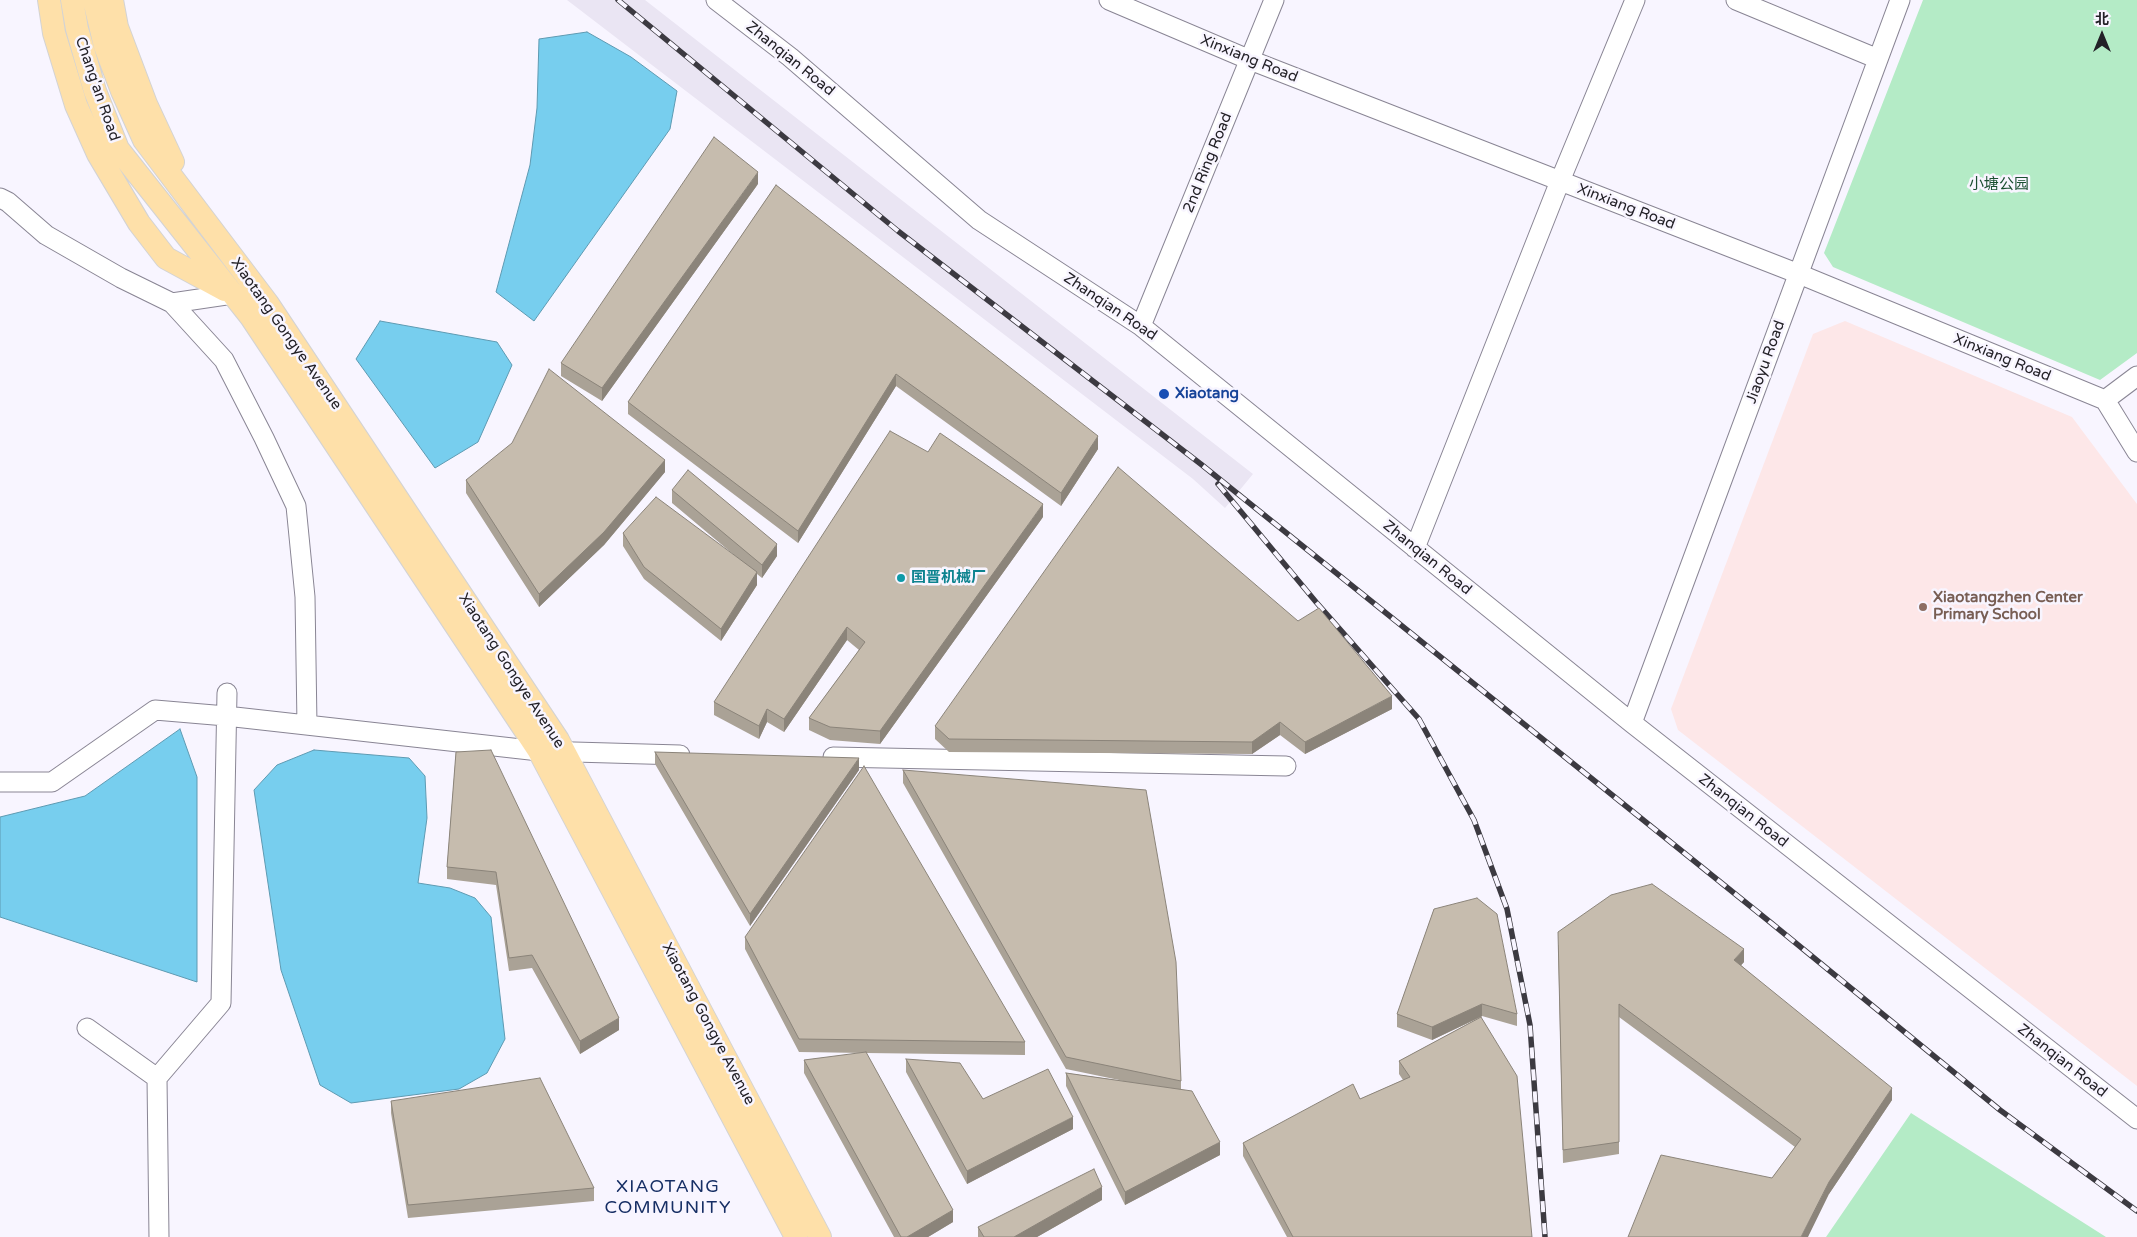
<!DOCTYPE html>
<html>
<head>
<meta charset="utf-8">
<style>
  body { margin:0 }
  #map { position:relative; width:2137px; height:1237px; overflow:hidden; background:#f8f5ff; font-family:"Varela Round","Noto Sans SC",sans-serif }
  canvas { display:block }
  .north { position:absolute; left:2077px; top:10px; width:50px; height:50px; -webkit-text-stroke:4px #f8f5ff; paint-order:stroke; rotate:0deg; font-size:14px; font-weight:700; line-height:20px; text-align:center; color:#232127 }
  .north::after { content:''; display:block; margin:auto; width:18px; height:22px; background:#232127; clip-path:polygon(50% 0,100% 100%,50% 72%,0 100%) }
</style>
</head>
<body>
<div id="map">
<canvas width="2137" height="1237"></canvas>
<div class="north">北</div>
</div>
<script>
const context = document.querySelector('canvas').getContext('2d');
context.lineJoin = 'round';
function paint(path, color) {
  context.fillStyle = color;
  context.fill(path, 'evenodd');
}
function shape(rows) {
  const path = new Path2D();
  for (const r of rows) {
    path.moveTo(r[0], r[1]);
    for (let i = 2; i < r.length; i += 2) path.lineTo(r[i], r[i + 1]);
  }
  return path;
}
function strokePath(path, color, width, dash) {
  context.strokeStyle = color;
  context.lineWidth = width;
  context.lineCap = dash ? 'butt' : 'round';
  context.setLineDash(dash || []);
  context.stroke(path);
}
function label(font, color, halo, rows, align = 'center') {
  context.font = font + ' "Varela Round","Noto Sans SC",sans-serif';
  context.lineWidth = 5;
  context.setLineDash([]);
  context.textBaseline = 'middle';
  context.strokeStyle = halo;
  context.fillStyle = color;
  for (const [text, x, y, turn = 0] of rows) {
    context.save();
    context.translate(x, y);
    context.rotate((+turn || 0) * Math.PI / 180);
    context.textAlign = isNaN(turn) ? turn : align;
    if (halo) context.strokeText(text, 0, 0);
    context.fillText(text, 0, 0);
    context.restore();
  }
}
const built = shape([
  [567,0,645,0,1253,474,1225,508,1193,479]
]);
const education = shape([
  [1845,321,2072,417,2137,504,2137,1086,1678,730,1671,709,1813,334]
]);
const green = shape([
  [1923,0,2137,0,2137,353,2100,380,1833,267,1824,253],
  [1911,1113,2106,1237,1826,1237]
]);
const water = shape([
  [587,32,631,57,677,91,670,129,534,321,496,292,530,165,537,108,539,39,587,32],
  [380,321,497,342,512,365,478,442,435,468,356,359,380,321],
  [180,729,197,777,197,982,0,917,0,817,85,796,180,729],
  [314,750,409,758,425,776,427,818,418,883,450,888,475,898,491,917,505,1039,487,1073,459,1089,351,1103,320,1085,281,970,254,790,277,765,314,750]
]);
const minor = shape([
  [716,0,790,57,979,220,1141,326,1632,723,2137,1119],
  [1109,0,1250,60,1799,274,2105,400,2137,376],
  [1736,0,1878,59],
  [0,198,8,202,46,235,121,278,172,303,233,294],
  [172,303,224,360,264,438,296,506,305,597,307,725],
  [1141,326,1274,0],
  [2105,400,2137,452],
  [1415,548,1560,181,1635,0],
  [1632,723,1900,0],
  [833,757,1286,766],
  [0,782,52,782,155,710,226,716,539,751,680,755],
  [87,1028,157,1078],
  [159,1237,157,1078,221,1003,227,693]
]);
const major = shape([
  [49,0,54,33,76,105,98,154,139,223,166,258,225,290],
  [72,0,77,29,95,91,118,149,251,317,539,751,796,1237],
  [94,0,105,46,122,91,144,140,268,304,558,740,820,1237],
  [112,0,117,27,146,104,173,162]
]);
const rail = shape([
  [618,0,898,231,1202,465,1770,922,2000,1110,2137,1211],
  [1218,484,1316,602,1419,719,1474,820,1507,909,1530,1025,1545,1237]
]);
const wall = shape([
  [758,184,602,401,561,376,561,363],
  [776,185,1098,449,1061,506,896,386,798,543,628,414,628,402],
  [665,472,604,545,539,607,466,493,466,480],
  [672,490,777,556,762,578,757,574,757,585,721,641,644,579,623,546,623,533,740,560,672,503],
  [1043,517,880,744,830,740,809,730,809,718,859,650,847,640,784,732,767,722,759,739,714,715,714,702],
  [1392,709,1305,754,1280,735,1252,754,949,752,935,739,935,726],
  [456,752,619,1030,580,1054,532,968,509,971,496,885,447,879,447,867],
  [655,752,859,770,750,926,655,764],
  [903,770,1181,1081,1181,1089,1220,1155,1125,1205,1066,1086,1066,1073,1124,1081,1066,1069,903,783],
  [1434,909,1517,1014,1517,1026,1482,1016,1481,1017,1532,1237,1287,1237,1243,1156,1243,1143,1360,1099,1403,1080,1399,1074,1399,1061,1481,1017,1432,1040,1397,1027,1397,1014],
  [745,937,1025,1042,1025,1055,866,1053,953,1222,928,1237,894,1237,804,1073,804,1060,865,1053,799,1052,745,949],
  [1558,945,1744,962,1741,965,1892,1100,1829,1194,1772,1178,1795,1147,1619,1017,1619,1154,1563,1163],
  [906,1059,983,1099,1073,1129,967,1184,906,1072],
  [391,1101,594,1188,594,1201,408,1218,391,1113],
  [1102,1200,1037,1237,978,1237,978,1227]
]);
const shadedWall = shape([
  [758,172,758,184,602,401,602,388],
  [896,374,896,386,798,543,798,531],
  [1098,436,1098,449,1061,506,1061,493],
  [665,460,665,472,604,545,539,607,539,594],
  [1043,504,1043,517,880,744,880,731],
  [777,544,777,556,762,578,762,565],
  [757,572,757,585,721,641,721,629],
  [847,627,847,640,784,732,784,719],
  [1392,696,1392,709,1305,754,1305,742],
  [767,709,767,722,759,739,759,726],
  [1280,722,1280,735,1252,754,1252,742],
  [859,758,859,770,750,926,750,914],
  [1744,949,1744,962,1734,973,1734,960],
  [1482,1004,1482,1016,1432,1040,1432,1027],
  [619,1018,619,1030,580,1054,580,1041],
  [1892,1088,1892,1100,1829,1194,1808,1237,1801,1237,1829,1182],
  [1073,1117,1073,1129,967,1184,967,1171],
  [1220,1142,1220,1155,1125,1205,1125,1192],
  [1102,1187,1102,1200,1037,1237,1014,1237],
  [953,1210,953,1222,928,1237,907,1237]
]);
const building = shape([
  [714,137,758,172,602,388,561,363,714,137],
  [776,185,1098,436,1061,493,896,374,798,531,628,402,776,185],
  [549,369,665,460,604,532,539,594,466,480,512,443,549,369],
  [890,431,928,452,940,433,1043,504,880,731,830,727,809,718,865,642,847,627,784,719,767,709,759,726,714,702,890,431],
  [1118,467,1298,621,1319,608,1392,696,1305,742,1280,722,1252,742,949,739,935,726,1118,467],
  [688,470,777,544,762,565,672,490,688,470],
  [656,497,757,572,721,629,644,567,623,533,656,497],
  [491,750,619,1018,580,1041,532,955,509,958,496,872,447,867,456,752,491,750],
  [655,752,859,758,750,914,655,752],
  [864,766,1025,1042,799,1039,745,937,864,766],
  [903,770,1146,790,1176,962,1181,1081,1066,1057,903,770],
  [1652,884,1744,949,1734,960,1892,1088,1829,1182,1801,1237,1628,1237,1661,1155,1772,1178,1801,1139,1619,1004,1619,1142,1563,1150,1558,932,1611,895,1652,884],
  [1477,898,1497,914,1517,1014,1482,1004,1432,1027,1397,1014,1434,909,1477,898],
  [1481,1017,1517,1076,1532,1237,1293,1237,1243,1143,1353,1084,1360,1099,1410,1077,1399,1061,1481,1017],
  [866,1052,953,1210,907,1237,901,1237,804,1060,866,1052],
  [906,1059,960,1063,983,1099,1048,1069,1073,1117,967,1171,906,1059],
  [1066,1073,1192,1091,1220,1142,1125,1192,1066,1073],
  [540,1078,594,1188,408,1205,391,1101,540,1078],
  [1094,1169,1102,1187,1014,1237,984,1237,978,1227,1094,1169]
]);
const markers = [
  [1164,394,6,"#1a4fb4"],
  [901,578,5,"#0f9aa8"],
  [1923,607,5,"#8d6e63"]
];
const streetNames = [
  ["Zhanqian Road",790,59,39],
  ["Xinxiang Road",1249,59,22],
  ["Chang'an Road",97,89,71],
  ["2nd Ring Road",1208,163,-68],
  ["Xinxiang Road",1626,207,21],
  ["Zhanqian Road",1110,307,34],
  ["Xiaotang Gongye Avenue",286,334,55],
  ["Xinxiang Road",2002,358,22],
  ["Jiaoyu Road",1766,362,-70],
  ["Zhanqian Road",1427,558,39],
  ["Xiaotang Gongye Avenue",511,671,57],
  ["Zhanqian Road",1743,811,38],
  ["Xiaotang Gongye Avenue",708,1024,62],
  ["Zhanqian Road",2062,1061,38]
];
const parkNames = [
  ["小塘公园",1999,185]
];
const transitNames = [
  ["Xiaotang",1175,394]
];
const cultureNames = [
  ["国晋机械厂",911,578]
];
const educationNames = [
  ["Xiaotangzhen Center",1933,598],
  ["Primary School",1933,615]
];
const quarterNames = [
  ["XIAOTANG",668,1187],
  ["COMMUNITY",668,1208]
];
paint(built, '#eae5f3');
paint(education, '#fde7e8');
paint(green, '#b4ebc6');
paint(water, '#77ceee');
strokePath(water, '#5e9ab2', 1);
strokePath(minor, '#898594', 21);
strokePath(major, '#d3d3d4', 24);
strokePath(minor, '#fff', 19);
strokePath(major, '#fee0a9', 22);
strokePath(rail, '#3c3a41', 5.5);
strokePath(rail, '#f8f5ff', 4, [11]);
paint(wall, '#aaa296');
paint(shadedWall, '#8b847a');
paint(building, '#c6bcae');
strokePath(building, '#8b847a', 1);
for (const [x, y, r, color] of markers) {
  const dot = new Path2D();
  dot.arc(x, y, r, 0, 2 * Math.PI);
  context.fillStyle = color;
  context.fill(dot);
  strokePath(dot, '#f8f5ff', 2);
}
label('15px', '#232127', '#f8f5ff', streetNames);
label('15px', '#1b4f31', '#f8f5ff', parkNames);
label('bold 15px', '#164399', '#f8f5ff', transitNames, 'left');
label('bold 15px', '#0d838f', '#f8f5ff', cultureNames, 'left');
label('bold 15px', '#785e54', '#f8f5ff', educationNames, 'left');
context.letterSpacing = '1px';
label('18px', '#172f65', '#f8f5ff', quarterNames);
context.letterSpacing = '0px';
</script>
</body>
</html>
